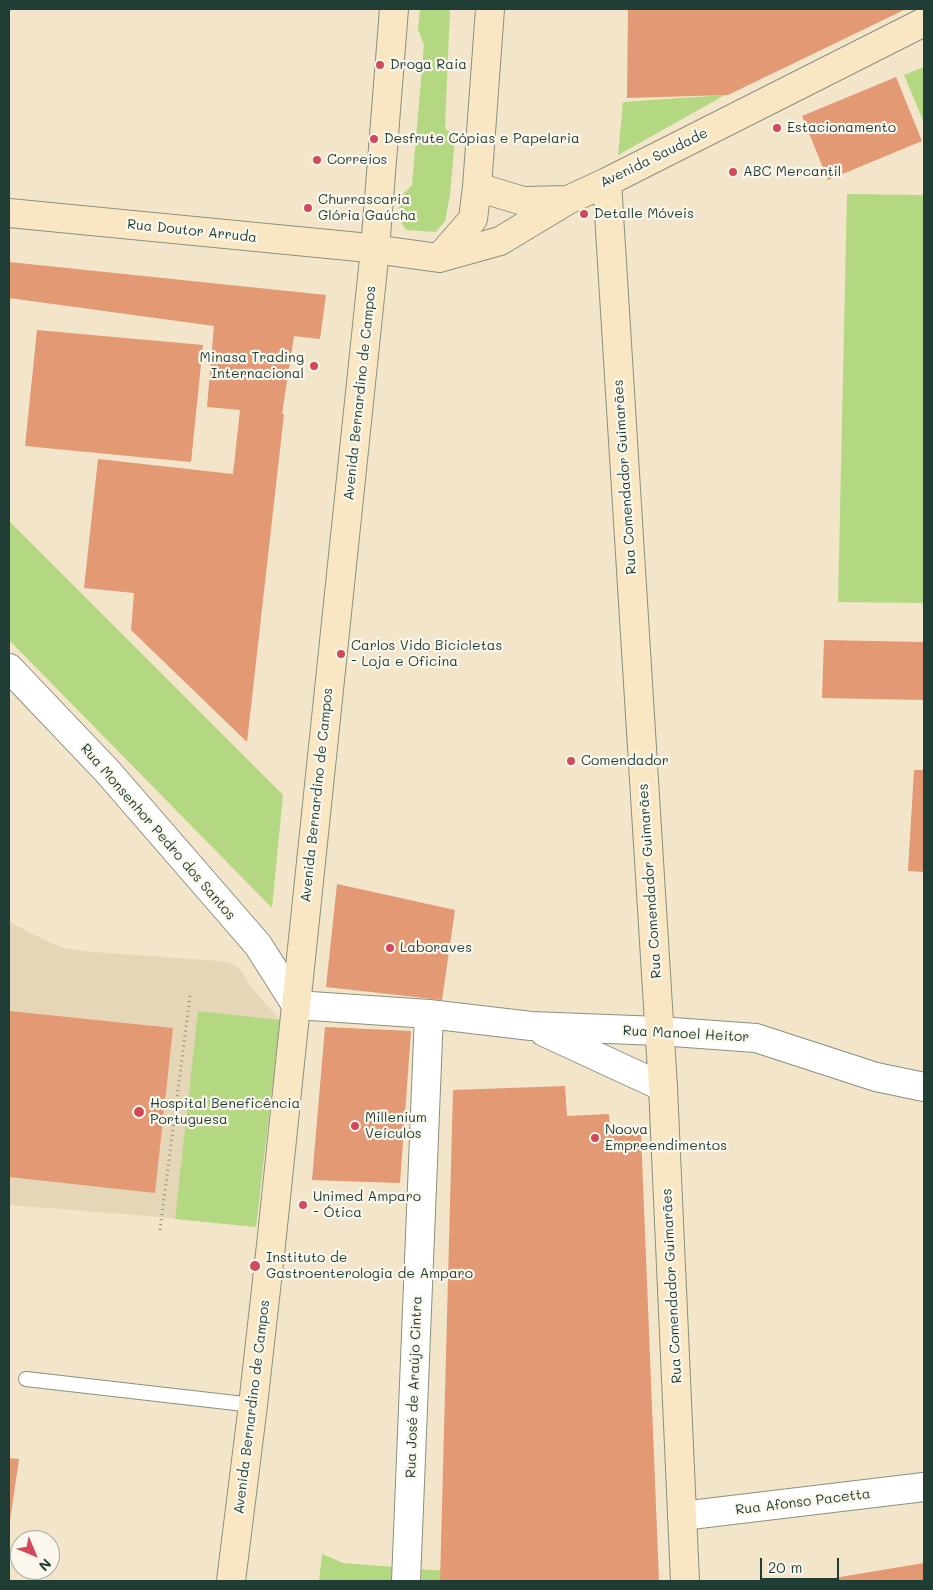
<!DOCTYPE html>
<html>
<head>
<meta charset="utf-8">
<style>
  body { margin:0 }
  #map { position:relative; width:933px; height:1590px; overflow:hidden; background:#f2e5ca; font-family:Mali,sans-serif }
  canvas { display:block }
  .frame { position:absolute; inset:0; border:10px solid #1f3d34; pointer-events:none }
  .north { position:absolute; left:10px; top:1530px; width:50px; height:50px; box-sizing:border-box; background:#fbf7ec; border:1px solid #a3ada2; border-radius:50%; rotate:135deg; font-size:14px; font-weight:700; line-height:20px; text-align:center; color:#1f3d34 }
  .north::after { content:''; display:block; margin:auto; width:18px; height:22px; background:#d1495b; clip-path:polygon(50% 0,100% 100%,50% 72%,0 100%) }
  .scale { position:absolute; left:760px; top:1558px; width:79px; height:22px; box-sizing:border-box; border:2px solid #1f3d34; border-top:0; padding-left:6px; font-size:15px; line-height:18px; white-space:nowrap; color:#1f3d34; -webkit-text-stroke:4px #fbf7ec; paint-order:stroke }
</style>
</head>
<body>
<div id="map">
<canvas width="933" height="1590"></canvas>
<div class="frame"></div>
<div class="north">N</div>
<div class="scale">20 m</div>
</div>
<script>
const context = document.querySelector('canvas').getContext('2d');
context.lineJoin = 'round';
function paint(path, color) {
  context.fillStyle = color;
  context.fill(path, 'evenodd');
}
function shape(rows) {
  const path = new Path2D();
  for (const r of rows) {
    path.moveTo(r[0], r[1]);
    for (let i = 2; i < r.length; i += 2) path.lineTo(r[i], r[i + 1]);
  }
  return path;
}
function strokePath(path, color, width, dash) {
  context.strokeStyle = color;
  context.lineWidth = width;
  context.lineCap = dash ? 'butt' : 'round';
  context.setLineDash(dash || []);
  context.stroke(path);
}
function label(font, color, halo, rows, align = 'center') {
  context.font = font + ' Mali,sans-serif';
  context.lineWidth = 4.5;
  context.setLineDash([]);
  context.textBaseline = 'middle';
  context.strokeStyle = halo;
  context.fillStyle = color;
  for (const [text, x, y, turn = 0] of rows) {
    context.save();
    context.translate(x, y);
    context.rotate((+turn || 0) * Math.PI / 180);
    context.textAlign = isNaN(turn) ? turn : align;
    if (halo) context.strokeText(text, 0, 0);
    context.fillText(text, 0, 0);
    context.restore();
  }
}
const built = shape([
  [9,921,30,933,63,948,93,952,219,961,228,962,236,966,242,972,250,986,280,1020,256,1227,137,1215,9,1205]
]);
const green = shape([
  [420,9,450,9,445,128,455,138,450,195,445,221,436,232,406,230,399,219,399,198,412,185,424,45,418,29],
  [924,67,924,123,904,75],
  [725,95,618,155,623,102],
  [847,194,924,195,924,603,838,602],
  [9,521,283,795,272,908,9,640],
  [198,1011,280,1020,256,1227,175,1219],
  [322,1554,343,1563,445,1571,445,1581,319,1581]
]);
const building = shape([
  [628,9,906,9,728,95,627,98],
  [896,77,922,141,828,180,802,116],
  [9,262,326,295,320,339,294,336,282,414,284,414,247,742,131,630,134,593,84,588,98,459,233,474,240,410,207,407,214,326,9,298],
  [37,330,203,345,191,462,25,446],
  [824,640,924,642,924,700,822,698],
  [914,770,924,770,924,872,908,871],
  [337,884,455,910,442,1000,326,987],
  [9,1011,173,1028,155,1193,9,1177],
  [325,1027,411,1031,400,1183,312,1180],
  [565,1086,567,1116,609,1114,610,1132,641,1133,659,1581,440,1581,453,1090],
  [9,1458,19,1459,10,1521,9,1521],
  [924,1563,924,1581,834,1581,834,1578]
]);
const path = shape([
  [160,1230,190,996]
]);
const lane = shape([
  [26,1379,253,1405]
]);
const street = shape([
  [9,668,108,772,258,945,296,1005,429,1014,531,1026,659,1031,756,1038,876,1077,924,1087],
  [544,1032,663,1087],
  [682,1516,924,1487],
  [406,1581,429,1014]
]);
const secondary = shape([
  [607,182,663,1087,685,1581],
  [477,187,523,201,567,200],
  [9,213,359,247,439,258,500,241,568,200,607,182,924,22],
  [439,258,473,219,477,187,490,9],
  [231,1581,253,1405,271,1245,375,249,394,9]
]);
const markers = [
  [380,65,5,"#d1495b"],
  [777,128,5,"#d1495b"],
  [374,139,5,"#d1495b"],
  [317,160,5,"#d1495b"],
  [733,172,5,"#d1495b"],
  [308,208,5,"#d1495b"],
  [584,214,5,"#d1495b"],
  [314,366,5,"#d1495b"],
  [341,654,5,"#d1495b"],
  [571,761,5,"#d1495b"],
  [390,948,5,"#d1495b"],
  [139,1112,6,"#d1495b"],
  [355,1126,5,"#d1495b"],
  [595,1138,5,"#d1495b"],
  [303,1205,5,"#d1495b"],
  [255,1266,6,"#d1495b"]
];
const poiNames = [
  ["Droga Raia",390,65],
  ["Estacionamento",787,128],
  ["Desfrute Cópias e Papelaria",384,139],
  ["Correios",327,160],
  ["ABC Mercantil",743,172],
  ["Churrascaria",318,200],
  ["Glória Gaúcha",318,216],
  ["Detalle Móveis",594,214],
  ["Minasa Trading",304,358,"right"],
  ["Internacional",304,374,"right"],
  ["Carlos Vido Bicicletas",351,646],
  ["- Loja e Oficina",351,662],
  ["Comendador",581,761],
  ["Laboraves",400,948],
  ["Hospital Beneficência",150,1104],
  ["Portuguesa",150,1120],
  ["Millenium",365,1118],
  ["Veículos",365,1134],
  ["Noova",605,1130],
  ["Empreendimentos",605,1146],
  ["Unimed Amparo",313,1197],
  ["- Ótica",313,1213],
  ["Instituto de",266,1258],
  ["Gastroenterologia de Amparo",266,1274]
];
const streetNames = [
  ["Avenida Saudade",654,158,-26],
  ["Rua Doutor Arruda",192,231,6],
  ["Avenida Bernardino de Campos",360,393,-84],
  ["Rua Comendador Guimarães",625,477,-94],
  ["Avenida Bernardino de Campos",317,795,-84],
  ["Rua Monsenhor Pedro dos Santos",158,832,49],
  ["Rua Comendador Guimarães",650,881,-94],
  ["Rua Manoel Heitor",686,1034,3],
  ["Rua Comendador Guimarães",672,1286,-93],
  ["Rua José de Araújo Cintra",414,1387,-88],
  ["Avenida Bernardino de Campos",252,1407,-83],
  ["Rua Afonso Pacetta",803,1502,-7]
];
paint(built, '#e4d6b7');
paint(green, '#b3d881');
paint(building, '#e29974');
strokePath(lane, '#88917f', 16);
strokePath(street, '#88917f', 30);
strokePath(secondary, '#88917f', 30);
strokePath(path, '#88917f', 3, [1, 4]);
strokePath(lane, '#fff', 14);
strokePath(street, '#fff', 28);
strokePath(secondary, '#f9e7c3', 28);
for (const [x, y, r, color] of markers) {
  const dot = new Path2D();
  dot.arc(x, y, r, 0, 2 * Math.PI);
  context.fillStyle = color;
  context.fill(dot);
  strokePath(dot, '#fbf7ec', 2);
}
label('14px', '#1f3d34', '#fbf7ec', poiNames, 'left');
label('14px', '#1f3d34', '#fbf7ec', streetNames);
</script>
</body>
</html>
